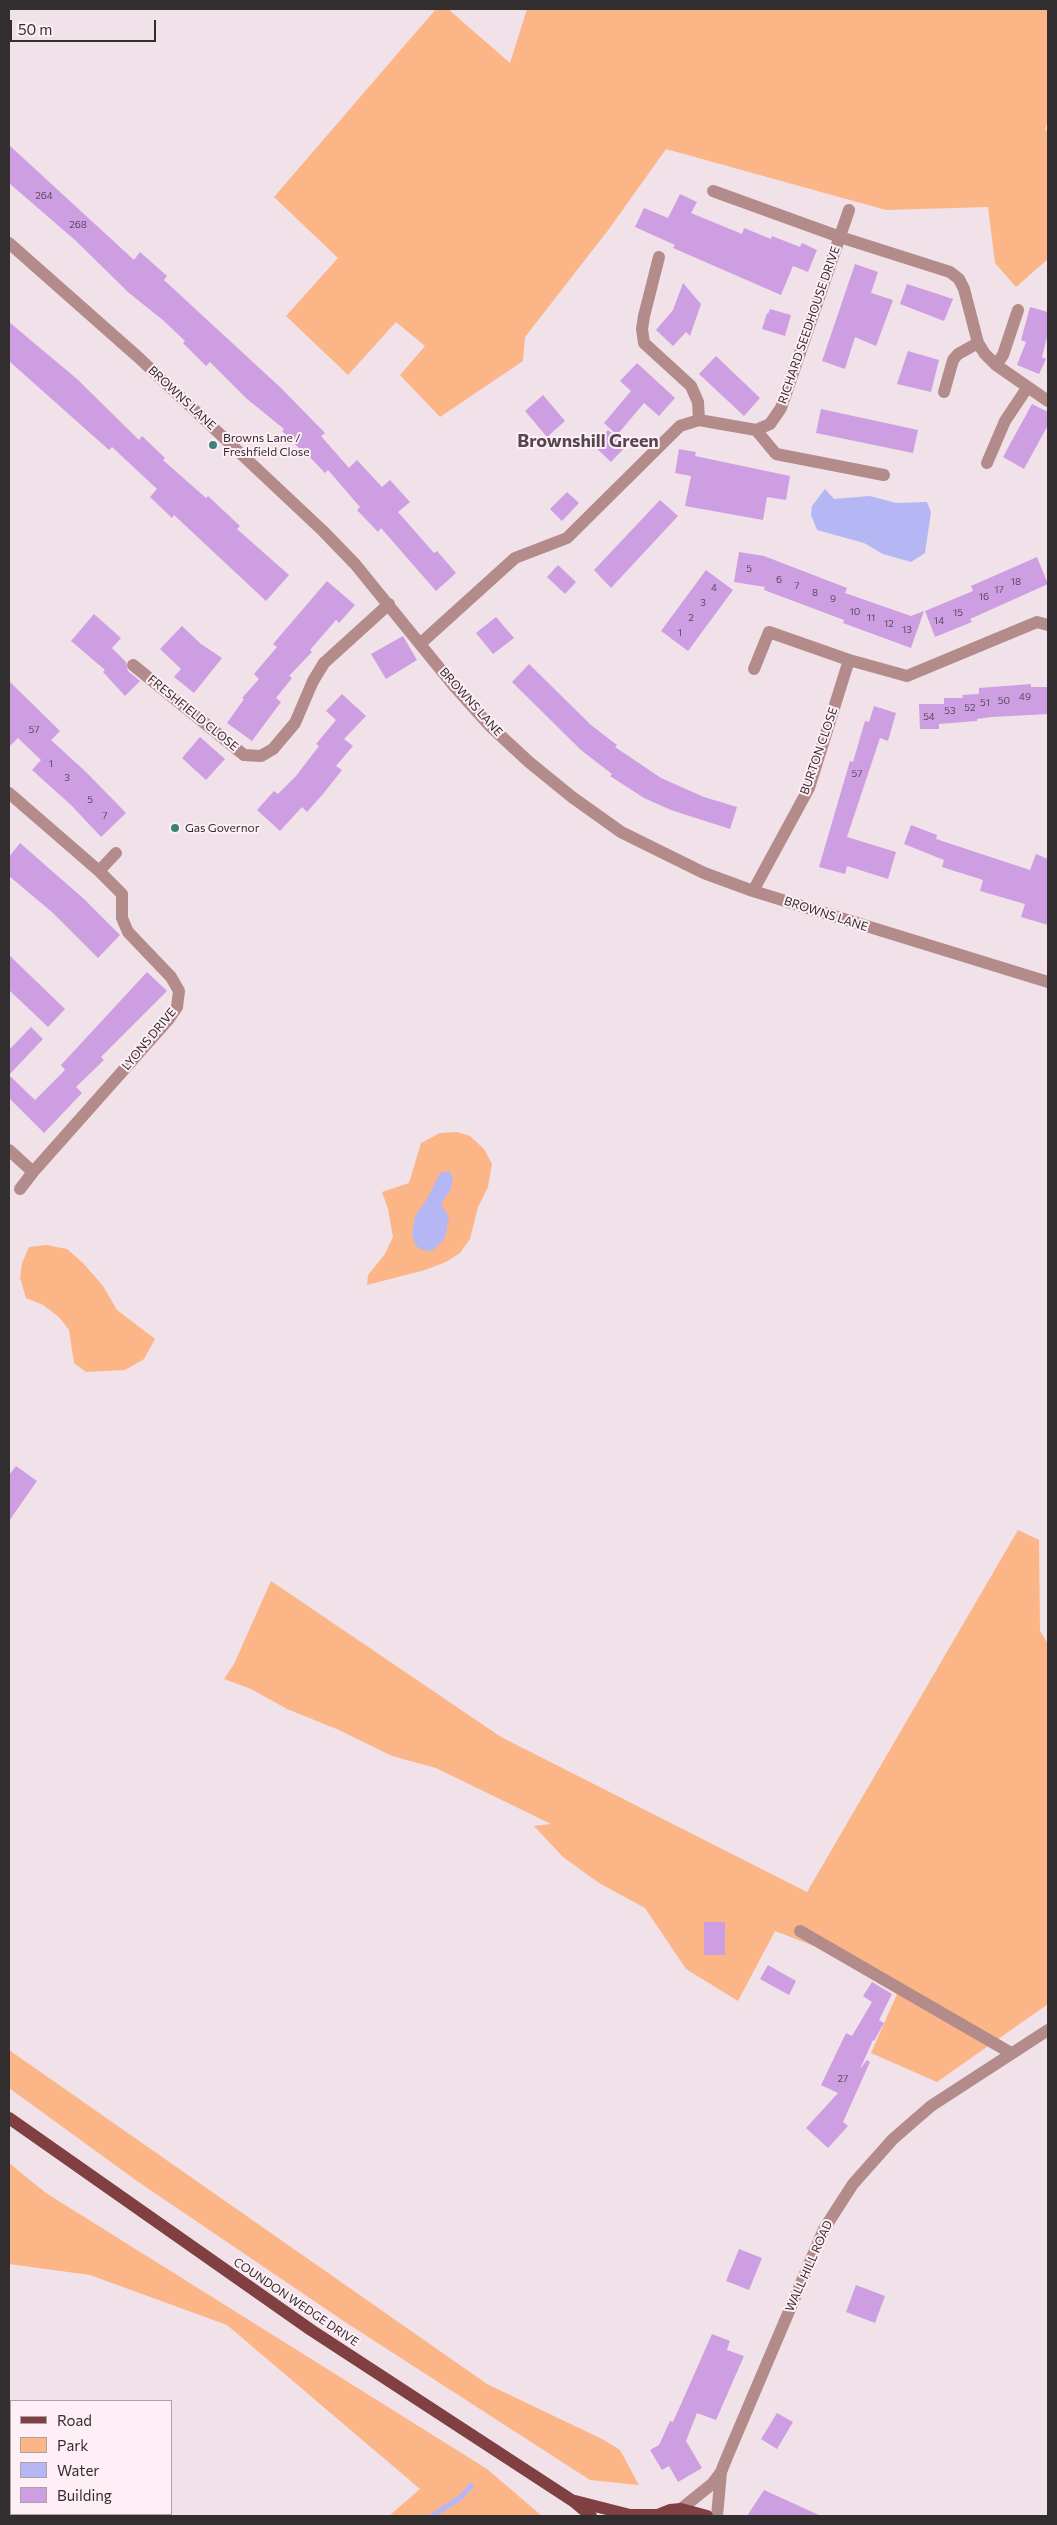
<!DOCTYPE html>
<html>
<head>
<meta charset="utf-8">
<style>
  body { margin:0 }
  #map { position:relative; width:1057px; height:2525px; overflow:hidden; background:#f1e1e8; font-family:Commissioner,sans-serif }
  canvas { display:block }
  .frame { position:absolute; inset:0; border:10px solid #322d2f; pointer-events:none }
  .legend { position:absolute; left:10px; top:2400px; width:162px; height:115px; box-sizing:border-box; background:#feeff6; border:1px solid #aca1a6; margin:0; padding:6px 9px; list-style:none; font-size:15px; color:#322d2f }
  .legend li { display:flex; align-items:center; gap:10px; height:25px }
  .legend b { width:25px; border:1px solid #aca1a6 }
  .scale { position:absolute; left:10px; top:20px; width:146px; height:22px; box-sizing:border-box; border:2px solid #322d2f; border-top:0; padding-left:6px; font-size:15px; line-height:18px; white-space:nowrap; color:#322d2f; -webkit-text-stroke:4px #feeff6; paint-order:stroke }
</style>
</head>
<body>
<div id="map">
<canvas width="1057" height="2525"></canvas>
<div class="frame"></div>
<ul class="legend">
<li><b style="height:6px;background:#803f40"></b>Road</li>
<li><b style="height:14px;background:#fcb587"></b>Park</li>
<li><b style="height:14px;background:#b4b7f3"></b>Water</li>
<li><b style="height:14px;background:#cd9fe2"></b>Building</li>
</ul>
<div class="scale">50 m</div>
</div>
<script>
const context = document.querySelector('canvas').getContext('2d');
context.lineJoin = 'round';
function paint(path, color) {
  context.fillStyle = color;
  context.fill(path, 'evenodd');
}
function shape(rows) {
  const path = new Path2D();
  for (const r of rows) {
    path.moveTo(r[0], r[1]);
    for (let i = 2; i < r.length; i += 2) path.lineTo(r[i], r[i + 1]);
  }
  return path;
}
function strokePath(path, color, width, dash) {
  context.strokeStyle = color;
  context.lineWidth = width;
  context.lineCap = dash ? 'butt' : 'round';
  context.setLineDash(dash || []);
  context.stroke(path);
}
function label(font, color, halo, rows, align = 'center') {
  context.font = font + ' Commissioner,sans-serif';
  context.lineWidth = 4;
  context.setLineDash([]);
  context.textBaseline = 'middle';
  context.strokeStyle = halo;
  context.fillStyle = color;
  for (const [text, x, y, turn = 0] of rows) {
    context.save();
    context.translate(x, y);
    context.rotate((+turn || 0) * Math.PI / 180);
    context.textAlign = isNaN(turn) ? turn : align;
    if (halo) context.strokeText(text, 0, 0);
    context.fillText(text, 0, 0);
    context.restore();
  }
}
const green = shape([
  [436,9,448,9,510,63,527,9,1048,9,1048,120,1045,130,1048,131,1048,259,1016,287,995,263,988,207,886,210,666,149,609,229,525,337,523,361,440,417,400,375,425,346,396,322,348,375,286,316,338,258,274,197],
  [457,1132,470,1136,484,1149,492,1164,488,1187,478,1207,470,1239,460,1253,446,1262,425,1270,367,1285,368,1275,385,1254,393,1237,388,1209,382,1192,409,1183,421,1143,440,1133],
  [46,1245,67,1249,83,1263,103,1286,117,1310,155,1339,144,1359,125,1370,86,1372,74,1363,69,1330,59,1317,43,1305,26,1298,20,1278,22,1263,29,1247],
  [1018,1530,1039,1540,1040,1631,1048,1644,1048,2004,937,2082,871,2053,897,1994,827,1951,775,1931,738,2001,686,1969,645,1908,599,1883,563,1857,534,1826,551,1824,436,1768,392,1756,339,1730,287,1709,251,1689,224,1679,234,1664,271,1581,501,1737,807,1892],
  [9,2050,487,2384,604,2440,620,2450,639,2485,590,2480,345,2322,137,2181,9,2088],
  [9,2163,46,2193,487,2469,542,2516,389,2516,420,2489,227,2325,90,2275,9,2264]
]);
const water = shape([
  [825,489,834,499,870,496,896,503,927,502,931,512,925,553,911,562,883,554,864,543,817,530,811,515,812,506],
  [449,1171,453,1178,451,1189,441,1204,449,1217,445,1238,432,1251,422,1250,415,1245,412,1234,415,1216,427,1199,440,1173]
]);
const stream = shape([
  [432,2516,461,2497,471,2486]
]);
const building = shape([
  [9,145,134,260,140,252,167,276,164,280,281,388,325,433,321,436,349,468,357,460,382,487,390,480,410,502,398,512,434,553,437,551,456,573,436,591,381,528,378,532,357,510,360,507,328,470,325,473,305,452,304,453,282,431,284,429,247,399,210,362,206,366,183,343,185,341,164,321,129,293,76,241,9,183],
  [680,194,697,202,691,213,742,234,744,228,771,239,772,236,800,247,802,243,817,250,808,272,793,266,781,295,673,248,675,245,635,227,644,208,668,218],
  [855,264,878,272,871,293,893,300,876,346,855,337,845,369,822,361],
  [683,283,701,304,690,336,686,332,673,346,656,330,673,310],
  [907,284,953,299,944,321,900,304],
  [1030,307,1048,312,1048,333,1042,357,1046,359,1039,374,1017,365,1026,342,1021,340],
  [770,309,791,315,785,336,762,329,767,313,768,314],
  [9,322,77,379,139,440,142,436,165,458,163,460,206,498,208,496,240,526,237,529,289,575,266,601,174,515,172,518,150,497,157,489,112,447,109,450,9,361],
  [908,351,939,360,931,392,897,384],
  [716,356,760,398,744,416,699,374],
  [637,363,675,398,659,416,644,403,617,435,604,423,631,391,620,381],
  [543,395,565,421,547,437,525,411],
  [1032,404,1048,412,1048,425,1024,469,1003,457],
  [821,409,918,430,913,453,816,433],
  [608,430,626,446,611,462,594,446],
  [679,449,696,452,695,456,790,476,786,500,767,497,763,520,685,506,691,476,675,473],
  [567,492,579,503,562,521,550,509],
  [660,500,678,516,611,588,594,570],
  [739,552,764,556,847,588,845,593,911,616,924,611,911,648,843,623,844,620,764,590,765,587,734,582],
  [1037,557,1048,584,970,619,972,622,935,637,925,611,973,591,971,586],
  [558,565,576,582,565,594,547,577],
  [706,570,733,590,688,651,661,631],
  [327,581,355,605,339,623,336,620,310,650,312,652,289,676,292,678,276,698,281,702,252,741,227,723,244,699,242,698,259,679,254,674,277,647,273,644],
  [94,614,121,638,112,648,126,662,128,671,140,681,125,696,103,672,105,670,71,641],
  [496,617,514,638,493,654,476,633],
  [182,626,201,644,222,658,194,693,174,677,181,669,160,649],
  [403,636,417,660,386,679,371,654],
  [529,664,591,725,617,745,615,747,661,778,704,797,737,807,730,829,671,810,644,798,610,776,612,774,581,750,512,682],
  [9,681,60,731,51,740,86,772,126,813,101,837,71,805,32,770,41,760,18,738,9,747],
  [1031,684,1031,687,1048,687,1048,714,992,717,977,719,977,721,939,724,939,729,920,729,919,704,944,704,944,698,963,698,962,695,979,694,979,688],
  [342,694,366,716,344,739,353,746,336,766,342,770,323,794,307,812,302,807,280,831,257,810,274,791,278,794,296,776,319,746,316,744,336,720,326,711],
  [874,706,896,713,888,741,880,738,847,837,896,852,888,879,847,866,845,874,819,867,850,761,853,762,865,721,869,722],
  [200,737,225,759,206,780,182,758],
  [911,825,937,835,936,839,1030,870,1036,854,1048,859,1048,925,1021,917,1025,904,980,891,983,880,942,867,944,860,904,844],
  [20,843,84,899,120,935,98,958,53,913,9,876,9,857],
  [9,955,65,1009,48,1027,9,990],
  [147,972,167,991,101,1057,104,1060,76,1087,82,1093,44,1133,9,1098,9,1050,31,1027,43,1039,9,1075,35,1100,65,1070,61,1065],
  [16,1466,37,1481,9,1521,9,1475],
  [704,1922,725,1922,725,1955,704,1955],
  [768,1965,796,1981,789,1995,760,1979],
  [872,1982,892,1994,879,2020,884,2023,874,2041,873,2040,860,2069,867,2060,870,2062,843,2122,848,2126,828,2148,806,2128,838,2093,821,2085,846,2033,852,2036,872,2002,863,1996],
  [739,2249,762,2258,749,2290,726,2281],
  [856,2285,885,2296,875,2323,846,2312],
  [712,2334,730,2341,727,2350,744,2356,716,2420,697,2413,686,2441,702,2468,678,2482,669,2466,662,2470,650,2450,659,2445,670,2421,673,2422],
  [777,2413,793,2422,777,2449,761,2439],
  [764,2490,821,2516,747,2516]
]);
const minor = shape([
  [713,191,840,237,950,272,959,279,964,289,978,343,985,354,996,365,1048,401],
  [9,243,138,357,323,531,355,564,454,686,489,725,529,762,572,797,621,832,704,873,753,891,1048,982],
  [659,257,644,316,642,329,644,343,691,386,698,402,699,420],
  [996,365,1003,355,1018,310],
  [944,392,953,360,958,354,978,343],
  [756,430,776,454,884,475],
  [987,463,1005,421,1027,388],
  [421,643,515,558,567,538,680,426,699,420,756,430,770,424,781,408,849,210],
  [849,660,907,676,1037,622,1048,625],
  [133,665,244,755,261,756,273,749,295,723,313,681,324,663,389,604],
  [9,793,99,871,116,853],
  [753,891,809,788,849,660,769,632,754,669],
  [9,1150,33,1172,168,1020,177,1007,179,991,171,977,128,932,122,918,122,894,99,871],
  [20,1189,33,1172],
  [800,1931,1011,2053],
  [681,2509,712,2484,721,2472],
  [717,2516,721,2472,727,2457,824,2229,853,2184,893,2139,931,2106,1048,2030]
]);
const major = shape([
  [9,2118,311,2330,573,2501,591,2516],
  [575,2501,630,2515,657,2515],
  [655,2516,670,2510,681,2509,707,2516]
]);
const markers = [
  [213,445,5,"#3c8277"],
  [175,828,5,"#3c8277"]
];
const numberNames = [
  ["264",44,196],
  ["268",78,225],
  ["5",749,569],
  ["6",779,580],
  ["18",1016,582],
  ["7",797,586],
  ["4",714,588],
  ["17",999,590],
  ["8",815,593],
  ["16",984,597],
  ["9",833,599],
  ["3",703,603],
  ["10",855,612],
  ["15",958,613],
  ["2",691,618],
  ["11",871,618],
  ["14",939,621],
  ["12",889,624],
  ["13",907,630],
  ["1",680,633],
  ["49",1025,697],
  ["50",1004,701],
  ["51",985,703],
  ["52",970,708],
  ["53",950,711],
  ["54",929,717],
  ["57",34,730],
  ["1",51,764],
  ["57",857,774],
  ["3",67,778],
  ["5",90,800],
  ["7",105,816],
  ["27",843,2079]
];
const streetNames = [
  ["RICHARD SEEDHOUSE DRIVE",809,325,-71],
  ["BROWNS LANE",182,398,43],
  ["BROWNS LANE",471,702,48],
  ["FRESHFIELD CLOSE",193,713,39],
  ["BURTON CLOSE",819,751,-71],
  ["BROWNS LANE",826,914,18],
  ["LYONS DRIVE",149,1039,-50],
  ["WALL HILL ROAD",809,2266,-66],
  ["COUNDON WEDGE DRIVE",296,2302,34]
];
const poiNames = [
  ["Browns Lane /",223,438],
  ["Freshfield Close",223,452],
  ["Gas Governor",185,828]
];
const districtNames = [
  ["Brownshill Green",588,441]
];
paint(green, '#fcb587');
paint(water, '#b4b7f3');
strokePath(stream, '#b4b7f3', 5.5);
paint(building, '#cd9fe2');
strokePath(minor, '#b28b8a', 12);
strokePath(major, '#803f40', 12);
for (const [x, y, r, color] of markers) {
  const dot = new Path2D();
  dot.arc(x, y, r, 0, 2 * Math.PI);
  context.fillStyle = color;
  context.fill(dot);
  strokePath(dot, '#feeff6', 2);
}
label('10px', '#594a5c', null, numberNames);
label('12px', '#322d2f', '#feeff6', streetNames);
label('12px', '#322d2f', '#feeff6', poiNames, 'left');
label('bold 18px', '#53474d', '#feeff6', districtNames);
</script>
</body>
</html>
